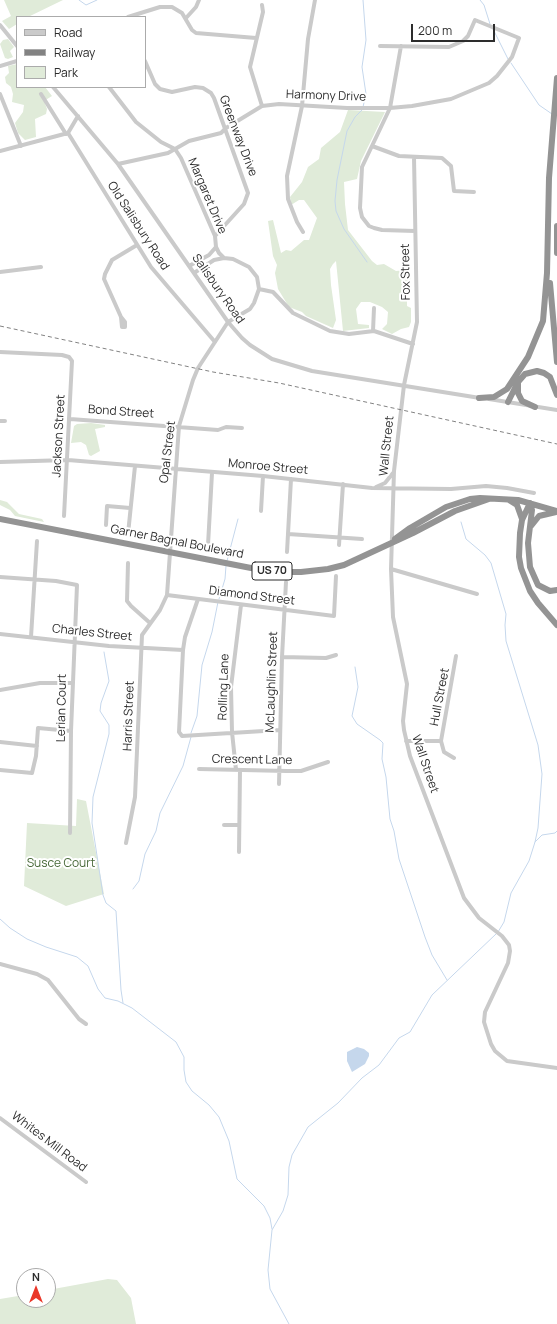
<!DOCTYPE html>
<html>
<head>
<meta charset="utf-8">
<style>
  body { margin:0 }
  #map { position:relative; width:557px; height:1324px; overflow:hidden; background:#fff; font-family:Manrope,sans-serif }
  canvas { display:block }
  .legend { position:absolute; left:16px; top:16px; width:130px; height:72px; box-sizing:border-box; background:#fff; border:1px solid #ababab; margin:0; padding:5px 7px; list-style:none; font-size:12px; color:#2d2d2d }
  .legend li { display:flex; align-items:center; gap:8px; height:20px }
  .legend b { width:20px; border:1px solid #ababab }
  .north { position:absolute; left:16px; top:1268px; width:40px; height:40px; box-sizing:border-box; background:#fff; border:1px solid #ababab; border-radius:50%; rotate:0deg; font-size:11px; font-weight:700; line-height:16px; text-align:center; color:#2d2d2d }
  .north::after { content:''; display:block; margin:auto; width:14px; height:18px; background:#ea3729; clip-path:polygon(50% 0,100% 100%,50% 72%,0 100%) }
  .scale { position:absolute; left:411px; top:24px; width:84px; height:18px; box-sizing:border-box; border:2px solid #2d2d2d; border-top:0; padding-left:5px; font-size:12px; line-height:14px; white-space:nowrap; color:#2d2d2d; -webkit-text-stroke:3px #fff; paint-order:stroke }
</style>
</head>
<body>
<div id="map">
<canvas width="557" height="1324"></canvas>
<ul class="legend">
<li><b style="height:5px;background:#cacaca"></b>Road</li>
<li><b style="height:5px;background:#828282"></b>Railway</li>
<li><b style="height:11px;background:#e0ebd9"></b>Park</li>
</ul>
<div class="north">N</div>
<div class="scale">200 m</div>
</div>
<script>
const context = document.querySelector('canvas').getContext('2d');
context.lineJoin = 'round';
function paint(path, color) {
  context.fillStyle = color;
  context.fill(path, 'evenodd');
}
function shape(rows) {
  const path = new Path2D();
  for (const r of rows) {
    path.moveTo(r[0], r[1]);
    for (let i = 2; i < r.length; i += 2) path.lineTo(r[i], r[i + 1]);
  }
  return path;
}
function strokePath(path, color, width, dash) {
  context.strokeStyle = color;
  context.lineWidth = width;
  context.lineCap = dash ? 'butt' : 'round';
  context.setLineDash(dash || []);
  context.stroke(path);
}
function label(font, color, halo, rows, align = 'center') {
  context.font = font + ' Manrope,sans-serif';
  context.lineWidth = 4;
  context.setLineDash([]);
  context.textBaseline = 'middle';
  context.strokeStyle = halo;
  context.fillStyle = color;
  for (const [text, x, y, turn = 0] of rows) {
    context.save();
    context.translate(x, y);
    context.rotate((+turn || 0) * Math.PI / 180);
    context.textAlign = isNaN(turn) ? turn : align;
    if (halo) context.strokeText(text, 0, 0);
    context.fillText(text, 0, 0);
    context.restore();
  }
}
const green = shape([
  [4,0,63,0,28,17,17,17,17,24,9,29,2,21,11,16],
  [8,39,14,47,10,51,13,57,8,59,5,58,0,44,3,40],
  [17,64,17,87,45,87,52,96,44,101,47,109,46,114,35,119,36,137,25,140,18,133,15,123,23,112,24,105,12,102,13,94,11,87,6,83,5,77,9,73,8,66],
  [348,110,385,112,361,161,357,179,344,182,345,204,348,230,372,261,377,265,384,264,396,271,408,270,411,276,409,284,403,284,403,291,407,300,407,306,411,308,411,322,409,327,401,329,392,334,382,329,387,324,388,312,382,307,370,302,361,302,356,309,358,324,369,325,369,328,343,331,336,261,333,264,330,269,331,285,336,320,333,328,306,316,302,312,289,307,278,289,275,273,277,265,273,256,268,221,273,220,281,253,286,250,291,251,304,240,309,240,317,218,304,200,299,200,291,205,290,197,302,182,308,167,319,159,321,148,340,132],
  [91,423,105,425,105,427,95,429,100,451,91,456,89,455,86,445,81,442,71,443,74,426,77,424],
  [0,500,7,502,19,514,42,519,44,522,15,516,10,510,0,505],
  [77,799,86,801,104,894,66,906,24,886,27,823,76,826],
  [108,1279,117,1280,131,1298,136,1324,0,1324,0,1299,24,1295,24,1300,48,1300,48,1290]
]);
const water = shape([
  [357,1047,364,1049,369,1053,369,1056,365,1064,352,1072,347,1061,347,1052]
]);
const stream = shape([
  [79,0,86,5,97,0],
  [480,0,484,5,490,24],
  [493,29,508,59],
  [511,63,539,105,552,114],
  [363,107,366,94,362,67,366,40,363,0],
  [362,110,355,117,347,131,337,180,335,201,336,211,344,229,367,262],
  [461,522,466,539,485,555,491,563,506,614,505,625,506,641,538,745,542,774,538,828,535,842,529,861,511,893,504,922,498,932],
  [227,561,238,519],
  [219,599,225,579,226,566],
  [104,652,109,681,101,703,100,711,109,725,109,734,93,797,92,823,103,895,106,903,116,911,121,990,123,1003],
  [355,667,358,687,352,716,357,724,380,740,383,743,382,759,386,777,390,819,394,831,399,859,425,937,432,955,447,980],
  [191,733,197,716,202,665,212,632,218,602],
  [535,842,542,835,555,833,557,831],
  [133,889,139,881,145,854,156,831,160,813,183,766,191,737],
  [0,919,10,928,27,939,46,947,77,957,88,966,98,989,105,998,118,1001,132,1008,176,1042,184,1057,184,1070,186,1082,192,1091,209,1105,219,1117,229,1141,237,1179,264,1206,270,1218,272,1229],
  [289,1324,270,1289,268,1270,272,1230,283,1211,288,1195,289,1167,292,1155,308,1127,338,1103,362,1078,379,1065,399,1038,410,1032,432,995,496,934]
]);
const minor = shape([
  [128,17,160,7,172,7,182,13,192,30,196,33,256,38],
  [186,18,196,7,199,0],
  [0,25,17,46],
  [401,46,390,108,362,167,360,208,362,217,369,226,374,228,382,230,415,231],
  [145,61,155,84,160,89,172,92,195,87,203,88,211,93,214,98,248,193,244,204,215,236],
  [0,66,17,61],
  [53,87,118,164,228,322,242,338,250,345,272,359,312,371,480,398],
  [109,87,136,122,161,142,175,149,181,158,215,236,216,247,219,253,224,258,233,259,249,267,257,277,259,289,254,303,250,309,228,322,198,368,193,380,179,426,167,595,160,610,142,635,135,797,126,843],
  [0,94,21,146],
  [41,94,66,134],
  [262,106,250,67,263,12,262,5],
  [68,133,151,267,215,342],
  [372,146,399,156,442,158,451,166,454,191,474,192],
  [0,151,68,133,78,116],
  [414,157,417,322,404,385,394,471,391,569,393,617,407,684,403,721,404,730,410,756,464,898,479,918,502,936,509,945,510,951,508,963,485,1012,484,1022,491,1044,495,1051,507,1061,557,1068],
  [118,164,168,153,189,141,221,133,226,128,262,106,279,104,347,108,390,108,412,106,451,99,489,83,497,76,512,57,519,38,475,20,468,36,463,41,449,47,380,46],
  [303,232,297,222,288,199,287,176,302,106,308,39,315,0],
  [189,266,209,255,216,247],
  [0,272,41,267],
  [194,273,214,260,224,258],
  [259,289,273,292,293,313,330,331,349,334,374,331,413,344],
  [121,317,104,279,105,274,112,260,137,245],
  [121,317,125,322,125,327,122,327,121,317],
  [373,331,374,308],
  [0,352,62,355,69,357,72,361,64,516],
  [489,399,557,410],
  [70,419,218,430,226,427,242,428],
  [0,421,5,421],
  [0,462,68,460,263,476,372,488,451,489,486,486,507,488,534,493],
  [376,487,385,483,393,473],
  [261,511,263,476],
  [106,525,107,506,130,508],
  [128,534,135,466],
  [288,534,362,539],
  [208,545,212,473],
  [339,545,343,484],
  [287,552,291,479],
  [128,563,127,601,131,606,150,623],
  [391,569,477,594],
  [0,577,56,581,77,585,71,731,70,833],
  [167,595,334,616,336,576],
  [198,599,185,637,183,650,179,732,182,736,280,730],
  [0,634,109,646,183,650],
  [31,637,37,541],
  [282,657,326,658,336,655],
  [0,690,40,683,72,683],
  [406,741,441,741],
  [0,742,37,746],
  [454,758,444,752,441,741,456,656],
  [199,769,287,771,301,771,328,762],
  [0,770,32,773,36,756,38,728,71,731],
  [236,770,232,732,231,687,241,605],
  [279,784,282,657,286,582],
  [224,825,239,825],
  [239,852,240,770],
  [0,964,37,974,48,980,79,1019,86,1024],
  [0,1118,86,1182]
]);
const highway = shape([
  [557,226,557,253],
  [550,283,557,362],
  [479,398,494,397,507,389,528,357,543,321,547,273,549,178,557,78],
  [508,402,517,384],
  [535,407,522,401,518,393,518,382,525,374,537,371,544,373,550,377,557,395],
  [509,500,517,505,522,519],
  [530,503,522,520,520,533,519,557,521,568,530,591,538,603,557,625],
  [530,503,532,510,528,543,530,567,538,585,550,591,557,590],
  [0,519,251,568,277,572,301,572,328,569,344,565,413,533,455,511,489,499],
  [531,526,539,516,556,512],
  [395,539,410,528,446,507,470,499,480,498,518,500,557,511]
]);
const rail = shape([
  [0,326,213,372,279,383,557,444]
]);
const shields = [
  [272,571,40]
];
const shieldNames = [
  ["US 70",272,571]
];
const streetNames = [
  ["Harmony Drive",326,96,2],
  ["Greenway Drive",238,136,69],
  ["Margaret Drive",207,196,67],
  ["Old Salisbury Road",138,226,57],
  ["Fox Street",406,272,-91],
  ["Salisbury Road",218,289,55],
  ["Bond Street",121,412,4],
  ["Jackson Street",59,436,-87],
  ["Wall Street",387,446,-84],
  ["Opal Street",168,452,-83],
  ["Monroe Street",268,467,5],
  ["Garner Bagnal Boulevard",177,542,11],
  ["Diamond Street",252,596,7],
  ["Charles Street",92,633,6],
  ["McLaughlin Street",272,682,-88],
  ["Rolling Lane",224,687,-88],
  ["Hull Street",440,697,-79],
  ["Lerian Court",62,708,-89],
  ["Harris Street",129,716,-88],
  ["Crescent Lane",252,760,1],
  ["Wall Street",425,764,71],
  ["Whites Mill Road",49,1142,37]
];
const parkNames = [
  ["Susce Court",61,864]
];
paint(green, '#e0ebd9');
paint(water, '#c5d7ec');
strokePath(stream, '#c5d7ec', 1);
strokePath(minor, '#cacaca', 4);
strokePath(highway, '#949494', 6);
strokePath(rail, '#828282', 1, [4, 3]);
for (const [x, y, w] of shields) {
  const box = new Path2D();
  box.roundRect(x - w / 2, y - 9, w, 18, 3);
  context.fillStyle = '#fff';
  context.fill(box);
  strokePath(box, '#2d2d2d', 1);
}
label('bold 11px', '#2d2d2d', null, shieldNames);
label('12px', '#2d2d2d', '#fff', streetNames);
label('12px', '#486939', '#fff', parkNames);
</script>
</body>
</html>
